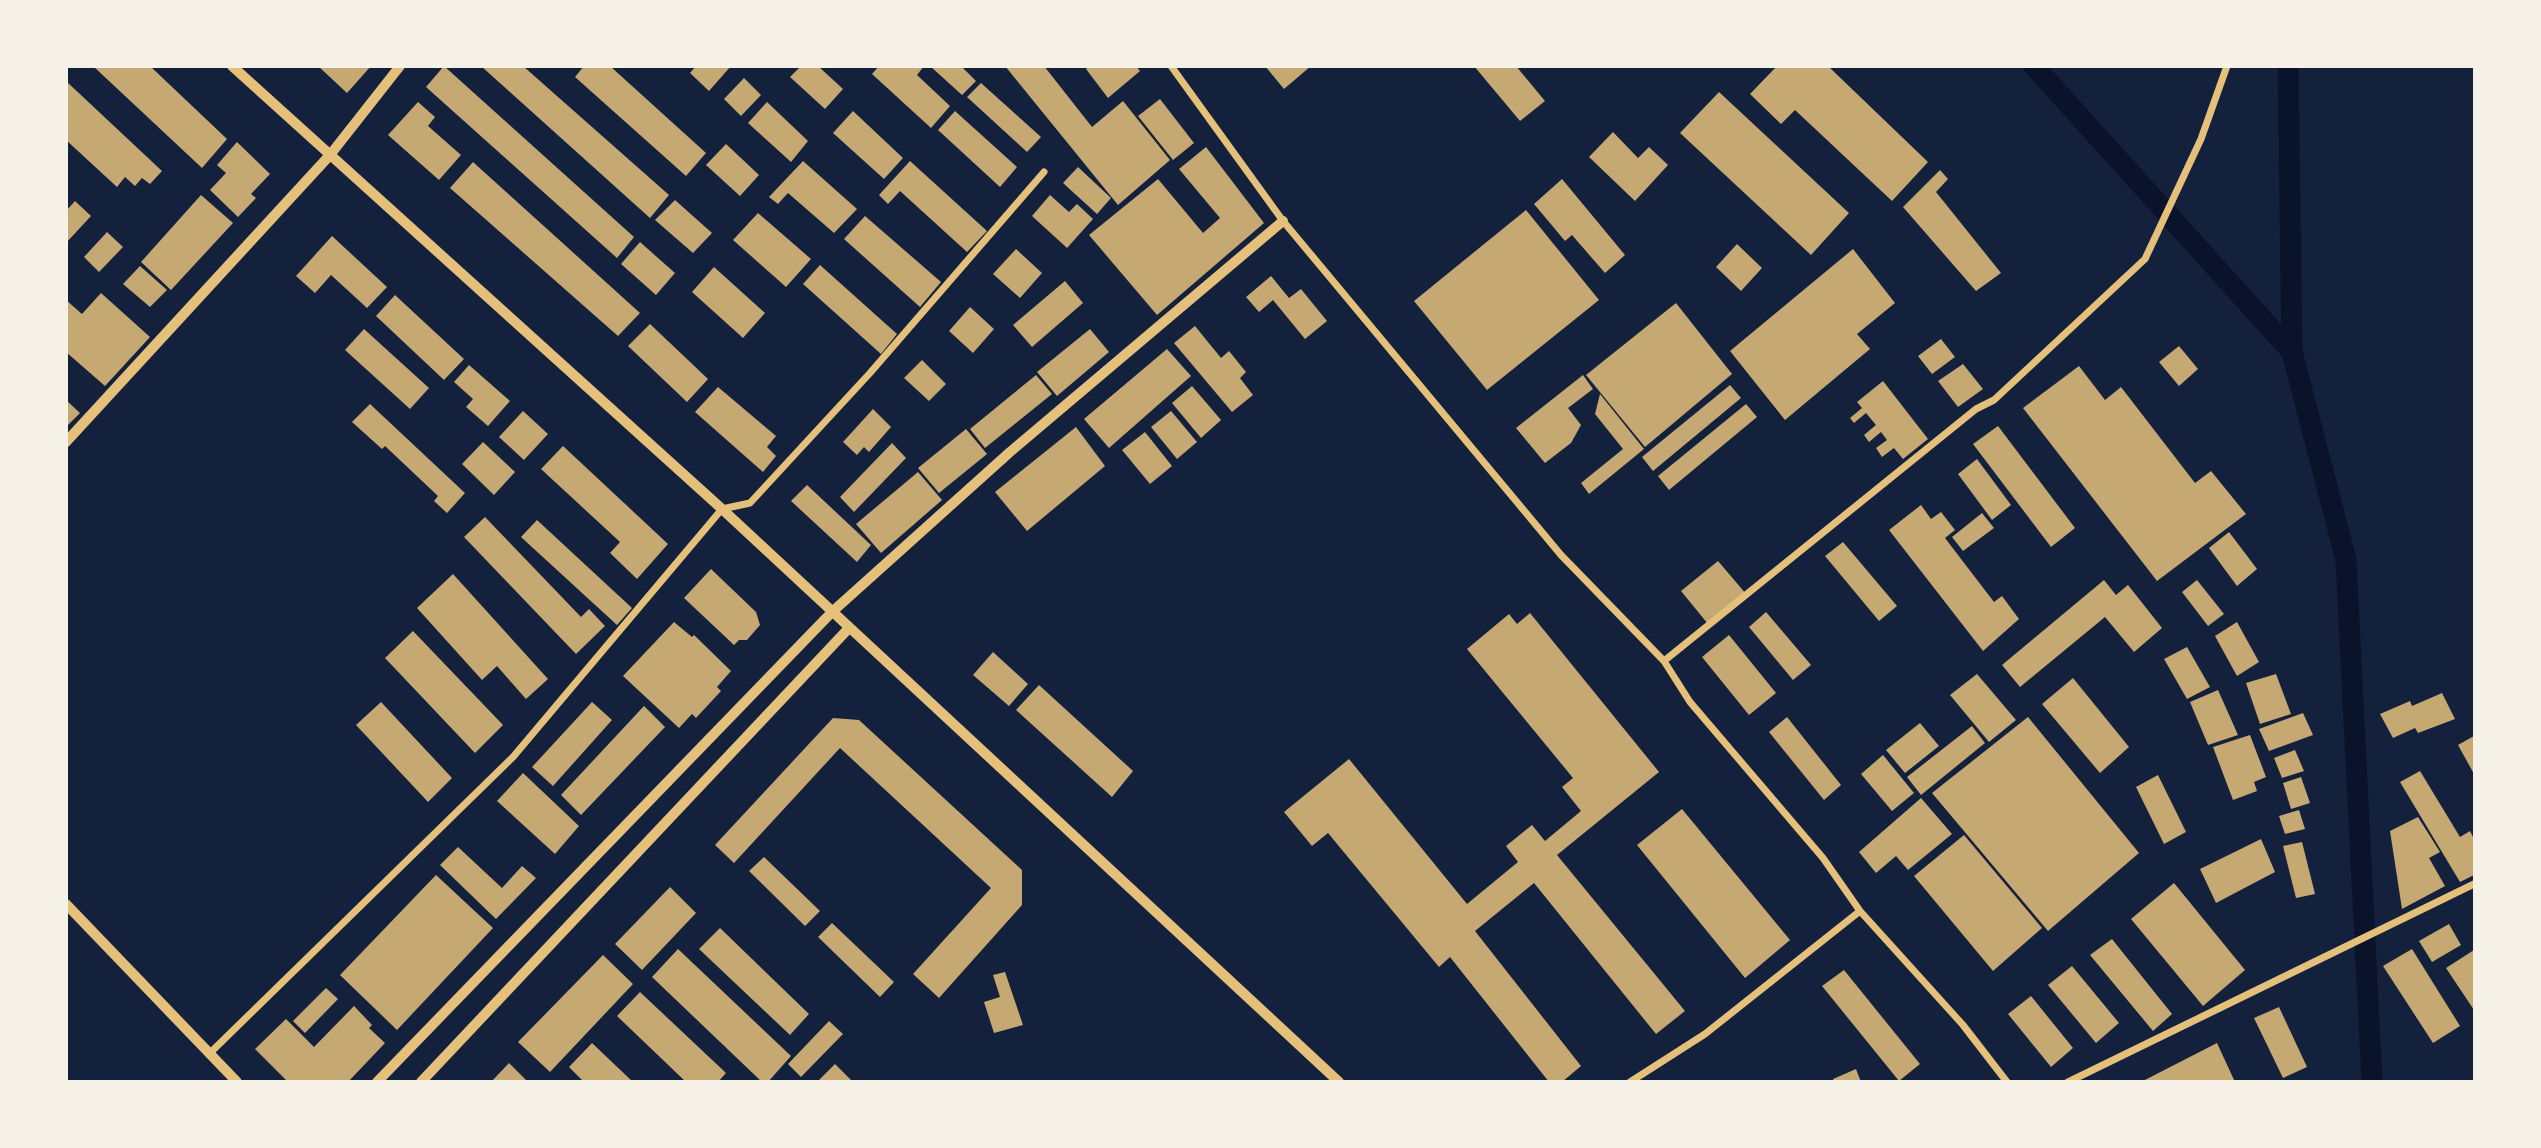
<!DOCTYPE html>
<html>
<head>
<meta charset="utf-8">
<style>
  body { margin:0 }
  #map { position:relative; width:2541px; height:1148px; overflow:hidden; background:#14213d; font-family:"Zilla Slab",serif }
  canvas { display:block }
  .frame { position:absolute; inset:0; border:68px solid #f6f1e7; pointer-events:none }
</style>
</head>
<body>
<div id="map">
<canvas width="2541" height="1148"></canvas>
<div class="frame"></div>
</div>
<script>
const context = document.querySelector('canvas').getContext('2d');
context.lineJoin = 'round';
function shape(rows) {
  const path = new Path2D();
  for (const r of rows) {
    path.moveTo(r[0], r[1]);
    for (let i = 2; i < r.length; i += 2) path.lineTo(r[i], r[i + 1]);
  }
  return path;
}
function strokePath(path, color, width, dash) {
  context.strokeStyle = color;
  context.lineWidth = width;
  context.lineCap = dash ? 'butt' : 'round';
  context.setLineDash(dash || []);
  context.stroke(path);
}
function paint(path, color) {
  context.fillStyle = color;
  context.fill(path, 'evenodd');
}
const canal = shape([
  [2034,66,2292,352],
  [2288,66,2292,352,2346,560,2372,1082]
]);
const building = shape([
  [93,66,150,66,227,139,202,168],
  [318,66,371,66,347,93],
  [444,66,634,237,617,258,426,87],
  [481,66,523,66,669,195,650,218],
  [584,66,610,66,706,153,686,176,575,77],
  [696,66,731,66,709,91,690,73],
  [801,66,818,66,843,89,825,109,790,77],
  [879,66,924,66,917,75,950,106,931,128,872,74],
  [930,66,961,66,976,81,962,95],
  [1005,66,1044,66,1092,127,1123,101,1170,160,1118,205],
  [1089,66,1136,66,1140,71,1108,98,1086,69],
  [1265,66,1311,66,1284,89],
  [1474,66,1516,66,1545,101,1520,121],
  [1777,66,1828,66,1928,162,1892,201,1795,110,1781,124,1750,94],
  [744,78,761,95,741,116,724,99],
  [66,81,162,171,150,184,142,178,135,186,125,177,117,187,66,140],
  [981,83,1041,137,1027,152,967,97],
  [1719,92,1849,213,1811,255,1680,133],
  [1160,99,1194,143,1173,160,1138,116],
  [418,102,435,117,428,126,461,155,439,180,388,135],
  [767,102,808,141,791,162,748,123],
  [853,111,903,158,884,179,833,133],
  [955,111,1017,167,1000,187,938,130],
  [1613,132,1638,158,1649,147,1668,165,1635,201,1589,157],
  [237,142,270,174,251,194,256,198,238,217,210,190,226,173,217,165],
  [726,144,759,175,740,196,706,165],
  [1206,147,1264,223,1157,315,1089,235,1158,179,1203,233,1220,218,1179,169],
  [803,161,857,209,834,233,788,193,778,204,769,197],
  [910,161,987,231,967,252,900,191,888,204,879,195],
  [473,162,640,313,618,336,450,188],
  [1078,167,1111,198,1097,214,1063,183],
  [1940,170,1948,179,1936,192,2001,273,1976,291,1903,207],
  [1562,179,1625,255,1605,273,1572,235,1565,241,1534,204],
  [201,195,233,223,171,290,141,262],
  [1050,195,1069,212,1077,204,1093,219,1067,248,1032,216],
  [675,200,712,233,693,253,655,220],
  [75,201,91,216,66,243,66,211],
  [1526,210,1599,300,1487,390,1414,301],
  [758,213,811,259,786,287,733,240],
  [865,216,941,282,920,307,844,239],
  [107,232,123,247,99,272,84,257],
  [332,236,387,287,367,308,331,275,315,293,296,276],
  [640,242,675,273,656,295,621,264],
  [1737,244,1762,268,1741,291,1716,267],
  [1016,249,1042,273,1020,298,993,274],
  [1853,249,1895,303,1857,334,1870,349,1785,420,1730,351],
  [820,265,897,334,881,354,803,284],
  [140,266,167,290,150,307,123,284],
  [714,267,765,313,743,338,692,292],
  [1271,276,1289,298,1301,289,1327,321,1305,339,1273,300,1259,312,1246,297],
  [1065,281,1083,303,1032,347,1013,325],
  [101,293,150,337,105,386,66,352,66,300,82,314],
  [395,295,464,359,444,380,376,316],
  [1676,303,1732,374,1645,447,1586,375],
  [970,307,994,329,973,353,949,331],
  [650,324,708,379,687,402,628,346],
  [1195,326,1221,358,1229,351,1246,372,1240,378,1253,395,1232,412,1174,343],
  [364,329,429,388,410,409,345,350],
  [1090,329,1109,352,1057,396,1037,372],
  [1941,339,1955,357,1932,374,1918,356],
  [2179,346,2198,369,2179,386,2159,362],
  [1167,349,1191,376,1109,448,1084,419],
  [922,360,946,384,929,401,904,378],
  [1963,364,1983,389,1958,407,1938,381],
  [469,365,510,401,488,426,466,407,473,399,454,382],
  [2079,366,2105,400,2121,387,2195,483,2211,471,2246,514,2157,581,2023,408],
  [1036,375,1052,394,985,448,970,429],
  [1583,375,1593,389,1568,408,1581,425,1571,443,1545,463,1516,428],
  [1883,381,1928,439,1903,459,1894,448,1882,457,1876,448,1887,440,1881,432,1869,442,1864,435,1876,425,1866,413,1854,423,1850,418,1862,408,1857,402],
  [1730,385,1741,398,1653,471,1642,457],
  [1192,386,1221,420,1201,438,1172,403],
  [718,387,776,436,767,447,776,456,763,472,695,412],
  [1600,394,1644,449,1589,494,1581,483,1623,449,1595,414],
  [66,400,80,413,66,427],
  [370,404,465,493,447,513,434,501,438,496,385,446,382,449,352,422],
  [1746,404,1757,417,1669,490,1658,476],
  [873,409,891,427,869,452,864,447,857,455,843,442],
  [523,411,548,434,524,460,499,437],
  [1171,411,1197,442,1177,459,1151,427],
  [1998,426,2075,528,2051,547,1973,444],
  [1076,427,1105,466,1027,531,995,492],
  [966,429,987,454,939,493,918,468],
  [1145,432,1172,466,1150,484,1122,450],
  [483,442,515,472,494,495,462,464],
  [892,443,906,458,854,512,840,497],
  [563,446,668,544,637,579,610,553,620,542,541,469],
  [1977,459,2011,505,1992,520,1958,474],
  [918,472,942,500,881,553,856,524],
  [807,485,871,545,857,562,791,501],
  [1921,505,1931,519,1941,512,1955,530,1945,538,1994,602,2002,596,2019,619,1983,651,1889,530],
  [1982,513,1994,528,1963,551,1952,537],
  [485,517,581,617,589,609,605,626,576,654,464,537],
  [537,520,632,608,617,625,521,537],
  [2229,532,2257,569,2237,586,2209,548],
  [1843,542,1897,606,1879,621,1825,556],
  [1718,561,1747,595,1708,624,1681,591],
  [711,569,756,612,760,625,747,640,739,640,734,645,684,598],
  [453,574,548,679,526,699,497,666,482,680,417,608],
  [2104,580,2116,595,2128,585,2162,628,2134,652,2105,617,2020,687,2002,665],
  [2197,580,2224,614,2208,626,2182,592],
  [1766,612,1811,665,1793,680,1749,627],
  [1530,613,1659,772,1557,855,1685,1011,1656,1034,1534,883,1475,931,1581,1066,1562,1082,1549,1082,1450,957,1439,967,1328,833,1312,846,1284,812,1349,759,1467,904,1518,862,1506,846,1532,825,1545,841,1581,811,1562,787,1573,778,1467,649,1509,614,1517,624],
  [674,622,692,637,694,635,731,671,717,687,721,691,696,718,692,714,679,728,623,676],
  [2237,622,2259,662,2237,676,2215,636],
  [413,631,503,725,475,753,385,658],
  [1729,635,1776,693,1749,715,1702,657],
  [2187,647,2210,687,2187,699,2164,659],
  [993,652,1028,684,1009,706,973,675],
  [1977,674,2016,720,1989,742,1950,695],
  [2276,674,2291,714,2260,724,2246,683],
  [2073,678,2129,747,2100,773,2042,704],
  [1039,685,1133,771,1112,797,1016,710],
  [2218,690,2238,735,2208,745,2190,702],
  [2442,693,2455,719,2418,733,2415,728,2393,738,2380,714,2410,701,2412,706],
  [381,702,452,778,428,802,356,725],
  [592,702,612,720,553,786,532,767],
  [644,706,665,727,581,815,561,795],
  [2303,713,2313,735,2269,751,2259,729],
  [1787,717,1841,785,1824,800,1769,732],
  [2028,717,2139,853,2048,931,1932,793],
  [833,718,859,720,1022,870,1022,905,939,998,913,974,991,888,840,748,734,863,715,845],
  [1920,723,1939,746,1905,773,1886,750],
  [1972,726,1985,743,1921,795,1907,777],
  [2250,735,2266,777,2254,782,2257,791,2233,800,2213,747],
  [2474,736,2474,774,2458,745],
  [2295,750,2304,771,2282,778,2274,758],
  [1883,755,1914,793,1892,811,1861,774],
  [2420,771,2460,837,2470,831,2474,839,2474,875,2460,882,2400,782],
  [523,773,579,826,555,854,497,801],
  [2158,775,2186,832,2164,844,2136,787],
  [2301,777,2310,803,2291,809,2283,783],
  [1921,798,1952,834,1908,870,1896,856,1876,873,1859,852],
  [1682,809,1790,940,1745,978,1637,845],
  [2299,810,2305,829,2285,834,2279,816],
  [2418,817,2440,852,2429,858,2445,886,2402,909,2390,831],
  [1964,835,2042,928,1993,971,1914,876],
  [2261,839,2275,872,2216,903,2200,869],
  [2302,842,2315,894,2296,898,2283,846],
  [458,847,502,888,522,866,536,878,496,919,440,865],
  [764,857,820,911,805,926,749,871],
  [436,875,493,928,397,1030,340,975],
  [2174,883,2245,970,2203,1006,2131,919],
  [670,887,696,913,642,970,615,944],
  [832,923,894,982,880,997,818,937],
  [2449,924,2461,945,2432,962,2419,941],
  [720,928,809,1014,790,1035,699,949],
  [2112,939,2172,1014,2153,1031,2090,955],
  [678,949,791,1056,768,1082,762,1082,652,977],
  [2412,949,2460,1026,2433,1043,2383,966],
  [2474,950,2474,1010,2446,968],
  [603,955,633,984,550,1072,518,1042],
  [2072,966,2119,1023,2096,1043,2048,985],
  [1844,970,1920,1064,1899,1081,1822,986],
  [1005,972,1023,1025,994,1033,984,1002,1000,997,993,975],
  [326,988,338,999,305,1033,293,1021],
  [640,992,726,1073,718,1082,686,1082,617,1016],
  [2031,996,2073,1048,2051,1067,2008,1014],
  [354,1006,372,1025,369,1028,385,1043,348,1082,288,1082,255,1049,286,1019,314,1047],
  [2279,1007,2307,1067,2283,1078,2254,1018],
  [829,1021,843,1034,801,1077,788,1064],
  [592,1043,633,1082,584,1082,569,1067],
  [2217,1043,2235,1082,2141,1082],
  [509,1063,528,1082,491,1082],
  [835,1064,853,1082,817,1082],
  [1856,1069,1861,1082,1834,1082,1833,1079]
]);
const minor = shape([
  [1171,66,1283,221,1561,555,1664,661,1690,702,1823,858,1860,911,1963,1025,2007,1082],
  [1664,661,1976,409,1994,400,2145,259,2201,139,2227,66],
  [210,1053,513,757,722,509,750,503,870,373,1044,172],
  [1630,1082,1705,1034,1860,911],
  [2068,1082,2474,884]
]);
const tertiary = shape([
  [232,66,722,509,1339,1082],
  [66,442,330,155,400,66],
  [66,904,237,1082],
  [377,1082,832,612,1010,452,1283,221],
  [421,1082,849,628]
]);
strokePath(canal, '#0b132b', 21);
paint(building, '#c6a872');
strokePath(minor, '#e5c07b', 7);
strokePath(tertiary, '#e5c07b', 10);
</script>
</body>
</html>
